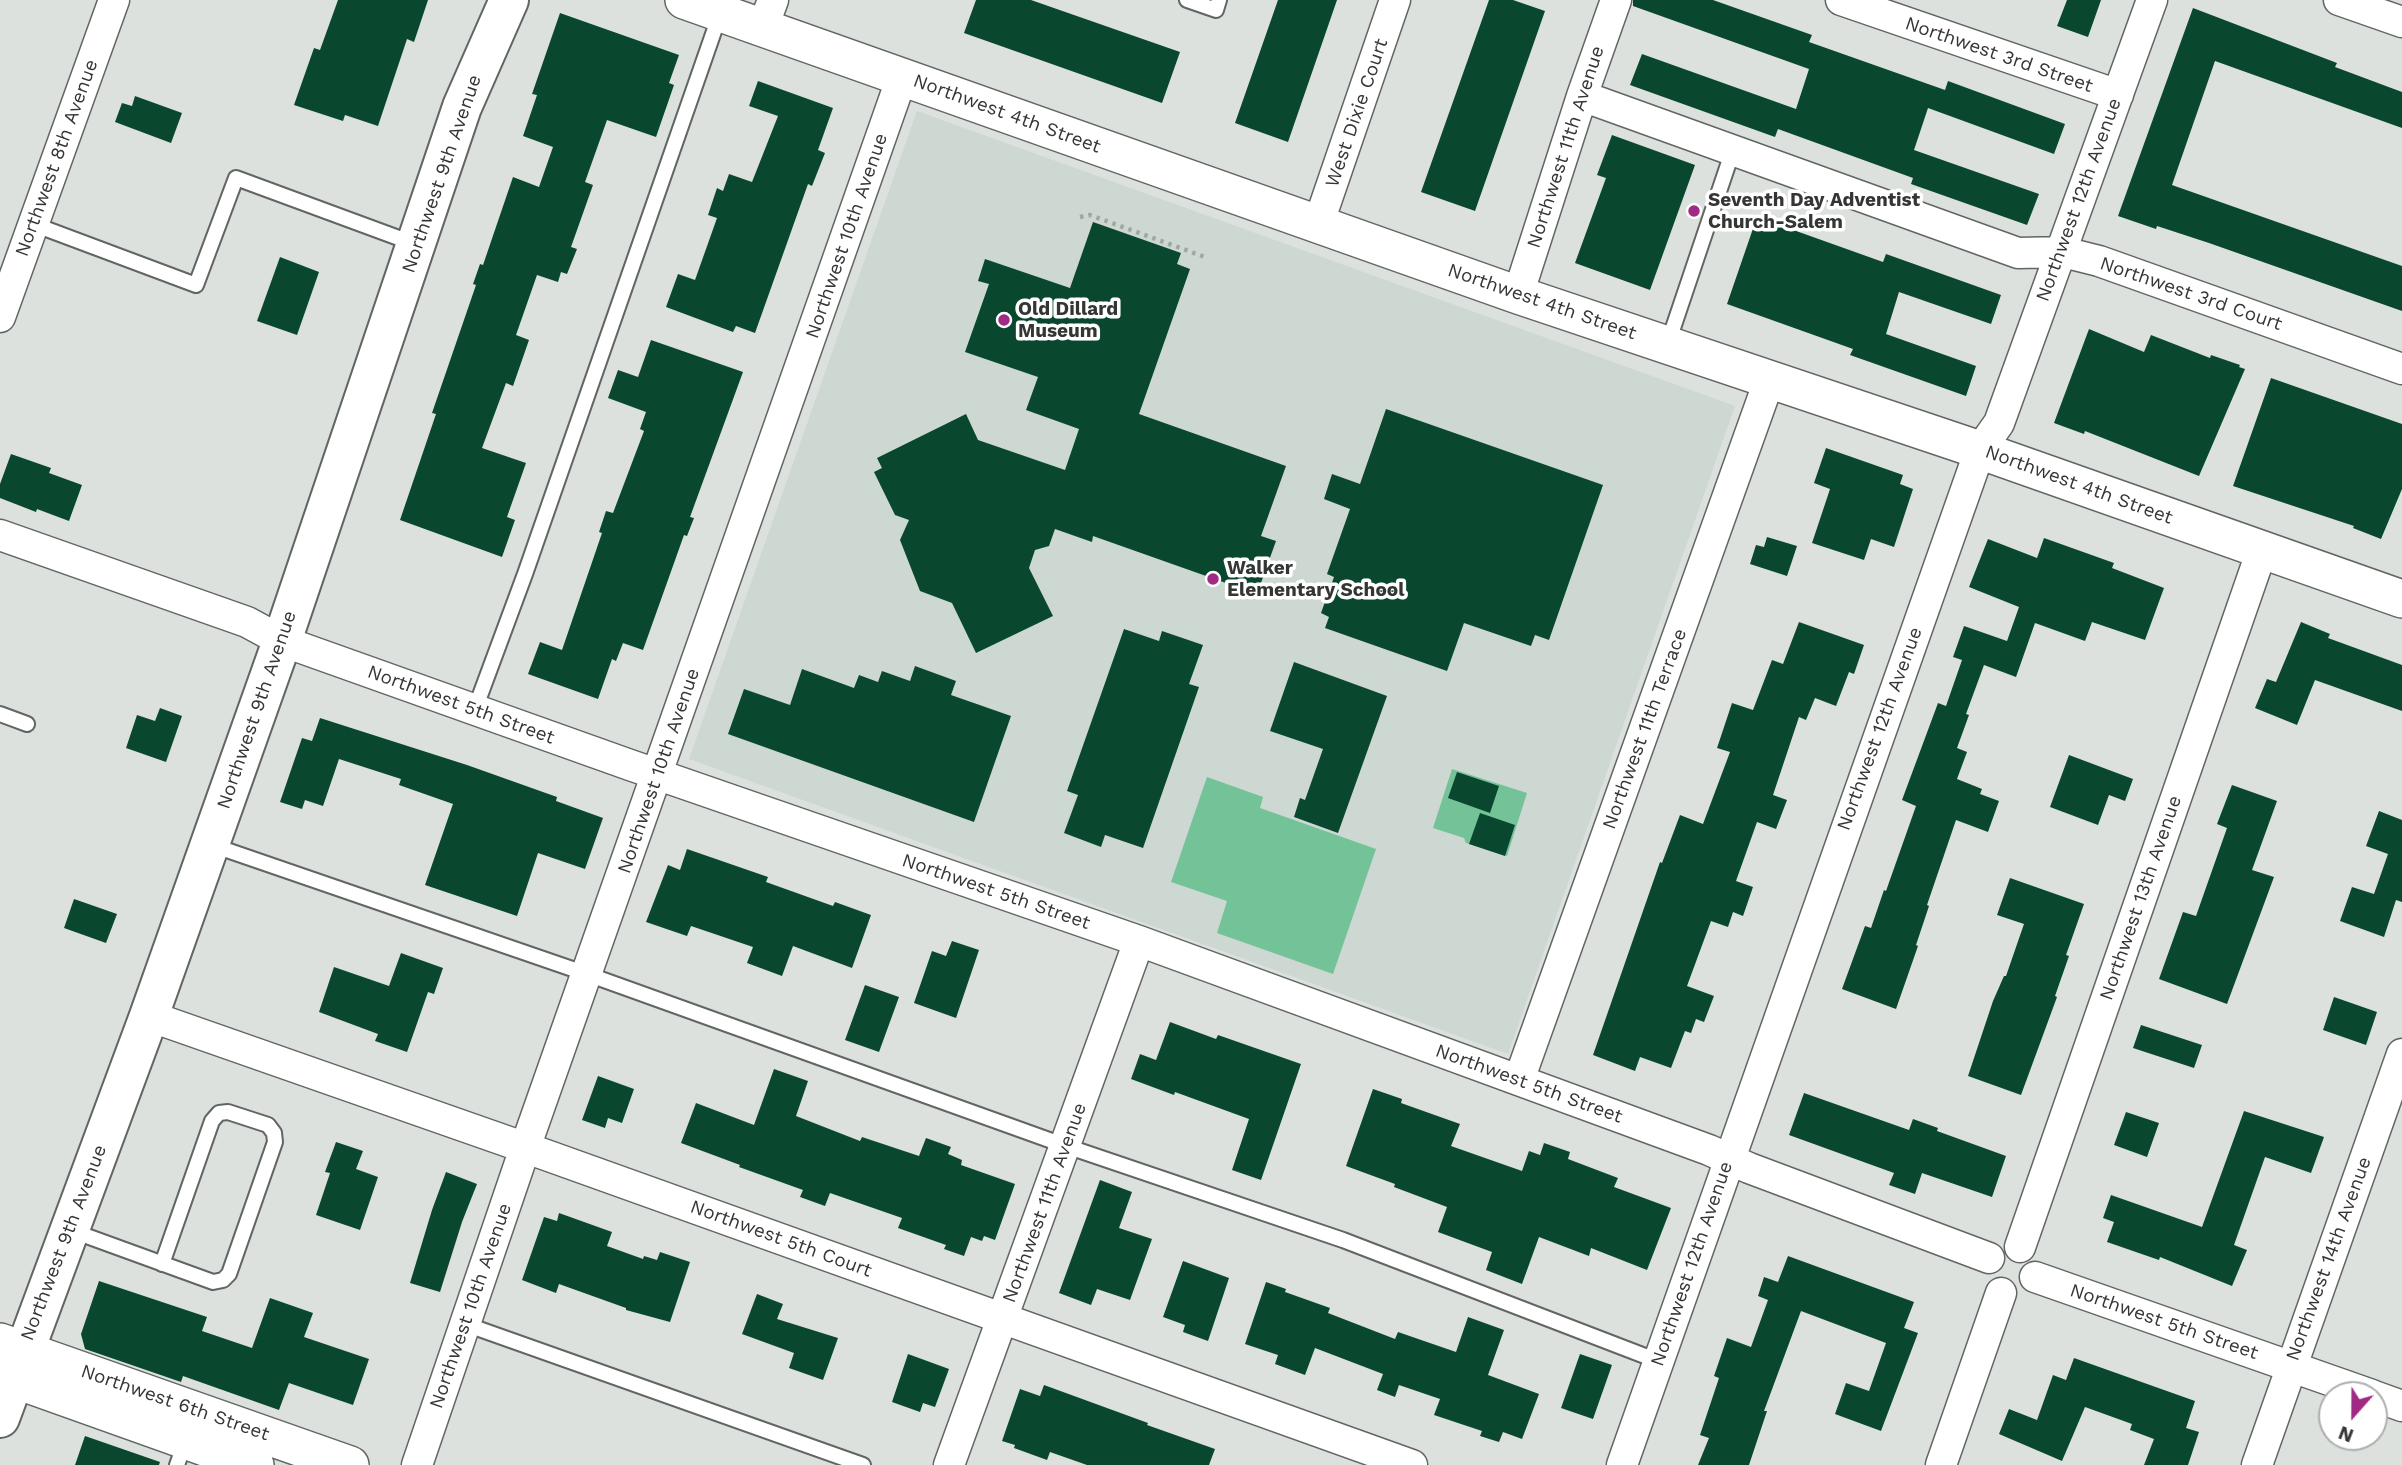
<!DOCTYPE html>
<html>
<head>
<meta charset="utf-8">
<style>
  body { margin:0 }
  #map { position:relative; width:2402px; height:1465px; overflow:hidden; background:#dce1de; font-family:"Work Sans",sans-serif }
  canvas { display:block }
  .north { position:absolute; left:2318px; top:1381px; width:70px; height:70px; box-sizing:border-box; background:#fff; border:2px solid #aeafae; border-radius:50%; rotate:201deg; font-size:19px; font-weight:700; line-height:28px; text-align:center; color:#343634 }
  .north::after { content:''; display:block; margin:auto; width:24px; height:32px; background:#a02a84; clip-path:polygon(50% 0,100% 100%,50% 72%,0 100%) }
</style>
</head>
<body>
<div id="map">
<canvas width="2402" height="1465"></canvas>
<div class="north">N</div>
</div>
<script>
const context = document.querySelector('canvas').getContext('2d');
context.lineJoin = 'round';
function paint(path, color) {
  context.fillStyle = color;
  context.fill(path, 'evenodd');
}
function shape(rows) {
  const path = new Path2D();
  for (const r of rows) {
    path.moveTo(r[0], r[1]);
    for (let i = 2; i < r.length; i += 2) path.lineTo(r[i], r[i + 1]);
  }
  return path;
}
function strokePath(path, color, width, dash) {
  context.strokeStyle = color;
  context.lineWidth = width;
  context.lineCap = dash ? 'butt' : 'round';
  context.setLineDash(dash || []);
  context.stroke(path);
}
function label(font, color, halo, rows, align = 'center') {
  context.font = font + ' "Work Sans",sans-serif';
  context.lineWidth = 7;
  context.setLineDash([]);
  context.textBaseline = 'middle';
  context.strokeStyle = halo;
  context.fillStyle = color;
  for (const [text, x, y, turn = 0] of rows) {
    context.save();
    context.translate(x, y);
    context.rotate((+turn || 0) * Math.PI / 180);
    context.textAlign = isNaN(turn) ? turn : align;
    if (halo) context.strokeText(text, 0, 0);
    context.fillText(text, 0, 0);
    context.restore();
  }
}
const built = shape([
  [917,111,1735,406,1508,1054,689,759]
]);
const green = shape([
  [1452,769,1527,793,1507,856,1466,843,1464,838,1433,828],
  [1207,777,1263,797,1260,808,1376,849,1333,974,1217,933,1227,901,1171,882]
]);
const building = shape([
  [338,0,428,0,414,42,407,39,378,126,345,115,343,121,294,105,314,48,320,50],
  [976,0,1031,0,1180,52,1162,103,964,33],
  [1278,0,1337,0,1288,142,1235,123],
  [1489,0,1513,0,1545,11,1475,211,1421,192],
  [1633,0,1713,0,1812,35,1809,42,1945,90,1948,81,2065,124,2054,154,1928,108,1914,150,2039,194,2027,225,1911,184,1913,178,1778,129,1775,137,1630,85,1642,54,1796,109,1809,69,1633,6],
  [2067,0,2101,0,2088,37,2057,26],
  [2193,8,2337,63,2335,67,2402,92,2402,128,2215,61,2172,185,2402,266,2402,311,2209,243,2157,226,2156,229,2118,216],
  [560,13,679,55,669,83,674,85,656,137,607,120,585,182,593,185,571,247,577,249,567,274,561,272,558,282,537,275,516,335,529,340,513,386,506,383,482,448,526,463,507,517,515,520,502,557,400,520,436,414,432,413,476,285,473,284,480,264,483,265,513,177,539,187,553,147,523,136,537,95,532,94],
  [758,81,833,108,818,150,825,153,812,186,808,184,755,333,736,326,733,332,666,307,678,274,695,280,717,218,708,215,717,188,723,191,729,174,752,182,778,116,749,106],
  [135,96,182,113,171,143,115,122,122,103,132,106],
  [1612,135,1695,165,1650,290,1575,263,1606,178,1597,175],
  [1757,217,1883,262,1886,254,2001,295,1991,324,1899,292,1886,334,1976,366,1966,396,1850,355,1853,349,1727,304],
  [1093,222,1181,253,1177,264,1190,269,1139,414,1286,466,1261,536,1276,541,1257,594,1093,536,1092,542,1055,529,1049,546,1035,550,1029,568,1053,616,976,653,952,603,920,591,900,540,909,520,895,515,874,472,882,468,877,458,966,414,978,440,1065,470,1079,429,1026,410,1038,377,965,352,989,284,978,281,985,259,1070,288],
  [280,257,319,272,297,335,257,321],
  [2089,329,2144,352,2151,335,2210,358,2211,355,2240,365,2239,367,2245,369,2199,476,2085,431,2084,434,2054,423],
  [651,340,743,372,690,517,694,518,687,536,684,535,643,650,623,643,616,661,612,659,598,699,528,674,540,642,562,650,602,533,599,532,606,511,613,513,644,431,640,429,646,412,608,398,618,370,638,377],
  [2271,378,2402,424,2402,489,2381,539,2353,528,2354,526,2233,486],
  [1386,409,1603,485,1549,640,1535,635,1531,646,1464,623,1447,671,1325,628,1329,617,1321,613,1334,577,1327,574,1350,509,1324,499,1332,474,1360,484],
  [1826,448,1903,475,1900,484,1913,489,1894,547,1871,539,1864,560,1812,543,1830,489,1814,483],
  [11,454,51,468,49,473,82,485,69,521,37,509,36,512,0,498,0,484],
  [1767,537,1797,546,1787,576,1750,564,1756,545,1764,547],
  [2044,538,2114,563,2112,568,2164,588,2145,640,2092,622,2085,641,2035,623,2016,677,1984,665,1966,714,1969,715,1957,748,1967,752,1957,779,1982,789,1980,794,1999,801,1988,832,1956,820,1927,905,1929,906,1916,945,1918,946,1896,1009,1842,989,1865,926,1871,928,1884,890,1886,891,1916,806,1902,800,1938,703,1946,706,1962,660,1953,657,1964,626,2007,641,2019,607,1969,587,1988,539,2037,558],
  [1799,622,1864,645,1854,674,1849,672,1836,706,1815,698,1806,720,1799,717,1773,795,1787,800,1776,829,1757,822,1736,881,1753,887,1743,916,1733,912,1728,927,1711,921,1687,986,1714,996,1704,1022,1696,1019,1691,1033,1685,1031,1671,1068,1640,1057,1635,1071,1593,1055,1660,862,1662,863,1680,815,1703,824,1730,752,1717,748,1732,703,1753,710,1772,660,1783,664],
  [2301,622,2330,634,2328,638,2402,665,2402,711,2315,680,2297,725,2255,708,2267,679,2276,682],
  [1124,629,1159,641,1162,631,1203,645,1189,684,1199,687,1143,848,1105,835,1101,847,1064,833,1078,795,1067,791],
  [1294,662,1387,696,1338,833,1294,817,1300,798,1305,800,1323,749,1270,731],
  [915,666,956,681,951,695,1011,716,974,822,728,734,744,689,790,705,802,669,854,688,859,675,878,682,882,671,910,681],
  [160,708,182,716,166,762,126,748,137,715,155,721],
  [320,718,467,765,557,797,556,801,603,818,585,869,538,853,517,916,425,885,453,804,399,785,401,779,339,759,323,806,305,800,302,809,280,802,302,738,312,741],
  [2069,755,2133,779,2125,801,2109,795,2098,825,2050,807],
  [1457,772,1499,786,1490,813,1448,798],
  [2232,785,2277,801,2252,870,2274,877,2227,1004,2159,979,2183,912,2196,916,2227,828,2217,824],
  [2379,811,2402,820,2402,902,2396,900,2384,937,2340,921,2352,887,2374,894,2388,854,2366,846],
  [1480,813,1515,825,1505,856,1469,844],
  [687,849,768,877,766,882,833,906,835,902,871,915,852,968,793,946,782,976,747,963,753,947,691,926,687,936,646,922,668,865,680,870],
  [2010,878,2084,904,2066,955,2069,956,2055,996,2057,997,2021,1095,1968,1076,1993,1001,2004,976,2006,976,2024,924,1997,915],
  [74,899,117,914,106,943,64,928],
  [952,941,979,950,956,1018,914,1003,932,951,946,956],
  [401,953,443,968,434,994,428,992,407,1052,375,1041,378,1034,319,1012,334,967,389,986],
  [865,985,899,997,879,1052,845,1040],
  [2334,997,2377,1012,2366,1045,2323,1030],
  [1170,1022,1216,1039,1218,1035,1301,1064,1261,1180,1232,1170,1249,1119,1175,1092,1174,1095,1131,1079,1140,1054,1156,1060],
  [2141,1025,2202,1045,2194,1068,2133,1048],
  [774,1069,808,1081,796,1116,860,1141,862,1137,919,1156,926,1138,951,1147,948,1154,962,1160,961,1165,1015,1184,995,1240,984,1236,982,1241,971,1237,964,1256,944,1249,946,1245,898,1228,902,1218,830,1193,825,1206,800,1197,803,1190,739,1167,740,1165,681,1143,696,1103,754,1125],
  [598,1076,634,1089,622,1123,608,1118,605,1128,582,1120],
  [1373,1089,1402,1099,1401,1103,1460,1124,1451,1146,1522,1171,1529,1151,1540,1155,1544,1143,1570,1152,1568,1159,1618,1178,1614,1187,1671,1208,1647,1270,1591,1248,1589,1256,1539,1237,1522,1284,1486,1270,1492,1252,1438,1232,1447,1207,1394,1187,1395,1184,1346,1166],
  [1804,1093,1909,1130,1913,1119,1938,1128,1937,1131,2006,1156,1992,1197,1922,1173,1915,1194,1889,1185,1894,1173,1789,1135],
  [2244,1111,2324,1137,2311,1173,2265,1157,2234,1245,2247,1250,2232,1286,2160,1257,2159,1260,2107,1242,2114,1222,2103,1218,2111,1195,2202,1227],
  [2126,1112,2159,1123,2147,1157,2114,1145],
  [336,1142,363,1151,356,1169,378,1177,360,1230,316,1215,330,1173,325,1172],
  [446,1172,477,1184,462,1222,440,1292,410,1283,432,1210],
  [1100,1180,1132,1192,1119,1228,1152,1239,1130,1300,1097,1289,1091,1305,1059,1293],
  [559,1213,612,1232,607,1246,643,1259,644,1256,657,1260,660,1252,690,1262,670,1322,626,1310,626,1308,559,1284,556,1293,522,1280,544,1217,557,1221],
  [1788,1256,1914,1302,1904,1328,1918,1333,1881,1431,1835,1414,1846,1383,1869,1391,1886,1343,1801,1311,1764,1411,1767,1411,1749,1465,1698,1465,1709,1438,1700,1435,1719,1378,1714,1376,1727,1338,1751,1347,1768,1300,1758,1296,1764,1277,1778,1282],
  [1183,1261,1229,1278,1208,1341,1183,1332,1185,1325,1163,1317],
  [99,1281,207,1317,202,1331,252,1348,270,1298,313,1313,304,1337,369,1359,353,1405,289,1383,279,1410,183,1376,181,1382,85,1349,81,1334],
  [1266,1282,1286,1289,1285,1292,1330,1308,1328,1313,1395,1339,1398,1332,1456,1352,1468,1317,1504,1330,1488,1375,1539,1394,1522,1439,1503,1432,1499,1442,1480,1436,1482,1431,1434,1415,1440,1399,1399,1385,1395,1397,1377,1390,1383,1374,1315,1348,1305,1375,1275,1364,1278,1355,1245,1344],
  [757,1294,783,1304,777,1319,838,1338,823,1380,789,1368,794,1353,742,1334],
  [908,1354,949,1369,935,1407,923,1403,920,1412,892,1402],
  [1580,1354,1612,1365,1593,1419,1561,1408],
  [2074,1358,2195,1401,2186,1428,2199,1432,2188,1465,2144,1465,2154,1439,2130,1430,2132,1424,2085,1407,2062,1461,1999,1434,2009,1409,2037,1420,2053,1375,2066,1380],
  [1044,1385,1148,1423,1147,1425,1215,1449,1209,1465,1087,1465,1050,1452,1047,1460,1014,1448,1015,1445,1002,1441,1020,1389,1040,1396],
  [85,1436,160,1462,159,1465,75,1465]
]);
const path = shape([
  [1080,217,1090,215,1205,257]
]);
const service = shape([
  [1187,0,1216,10,1219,0],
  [33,224,196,285,236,178,415,244],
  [1668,343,1733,150],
  [475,709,525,574,720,14],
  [0,714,27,724],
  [212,845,587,974,1066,1146,1343,1240,1658,1361],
  [70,1230,213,1282,223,1280,229,1274,275,1142,274,1133,268,1125,228,1112,219,1113,212,1121,162,1264],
  [465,1324,863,1465],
  [177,1465,186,1440]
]);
const minor = shape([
  [1841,0,2118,95],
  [2339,0,2402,22],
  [763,27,773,0],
  [1582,96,2018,253,2063,252,2099,261,2402,369],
  [1318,225,1395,0],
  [1518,295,1582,96,1616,0],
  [0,317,114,0],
  [0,535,247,622,282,641,630,765,1139,941,1709,1150,1749,1168,1989,1258],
  [149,1016,546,1155,1412,1465],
  [1519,1080,1770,378],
  [2020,1247,2262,550],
  [2035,1277,2372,1395],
  [2374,1396,2402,1406],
  [417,1465,525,1148,902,77],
  [949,1465,1139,941],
  [1622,1465,1980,450,1999,423,2152,0],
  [1941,1465,2001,1293],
  [2257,1465,2402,1054]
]);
const tertiary = shape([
  [684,0,1518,295,1965,445,2402,599],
  [0,1342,350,1465],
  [0,1374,255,1465]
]);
const secondary = shape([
  [0,1418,149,1016,282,641,462,107,509,0]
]);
const markers = [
  [1694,211,7,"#a02a84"],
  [1004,320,7,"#a02a84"],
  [1213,579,7,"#a02a84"]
];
const streetNames = [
  ["Northwest 3rd Street",1999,55,19],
  ["West Dixie Court",1357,113,-71],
  ["Northwest 4th Street",1007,114,20],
  ["Northwest 11th Avenue",1566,147,-72],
  ["Northwest 8th Avenue",57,158,-70],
  ["Northwest 9th Avenue",442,174,-71],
  ["Northwest 12th Avenue",2079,200,-70],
  ["Northwest 10th Avenue",847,236,-71],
  ["Northwest 3rd Court",2191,294,19],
  ["Northwest 4th Street",1542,302,19],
  ["Northwest 4th Street",2079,485,20],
  ["Northwest 5th Street",461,705,20],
  ["Northwest 9th Avenue",257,710,-71],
  ["Northwest 11th Terrace",1645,729,-70],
  ["Northwest 12th Avenue",1880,729,-70],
  ["Northwest 10th Avenue",659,771,-71],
  ["Northwest 5th Street",996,892,19],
  ["Northwest 13th Avenue",2141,898,-71],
  ["Northwest 5th Street",1529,1084,20],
  ["Northwest 11th Avenue",1045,1203,-70],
  ["Northwest 5th Court",781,1239,20],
  ["Northwest 9th Avenue",64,1243,-69],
  ["Northwest 14th Avenue",2329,1259,-70],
  ["Northwest 12th Avenue",1692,1264,-71],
  ["Northwest 10th Avenue",471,1306,-71],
  ["Northwest 5th Street",2164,1322,19],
  ["Northwest 6th Street",175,1403,19]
];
const poiNames = [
  ["Seventh Day Adventist",1708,200],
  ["Church-Salem",1708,222],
  ["Old Dillard",1018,309],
  ["Museum",1018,331],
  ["Walker",1227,568],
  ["Elementary School",1227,590]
];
paint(built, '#ccd8d1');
paint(green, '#74c298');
paint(building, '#09482e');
strokePath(service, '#616663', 18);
strokePath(minor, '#616663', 33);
strokePath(tertiary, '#616663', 40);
strokePath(secondary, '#616663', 42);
strokePath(path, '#a3a7a4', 4.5, [3.5, 5]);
strokePath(service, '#fff', 14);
strokePath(minor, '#fff', 30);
strokePath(tertiary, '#fff', 37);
strokePath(secondary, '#fff', 38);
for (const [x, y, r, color] of markers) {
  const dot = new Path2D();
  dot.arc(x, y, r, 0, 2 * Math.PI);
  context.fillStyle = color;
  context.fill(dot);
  strokePath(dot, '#fff', 2.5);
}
label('19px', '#343634', '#fff', streetNames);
label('bold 19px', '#343634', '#fff', poiNames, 'left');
</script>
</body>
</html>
